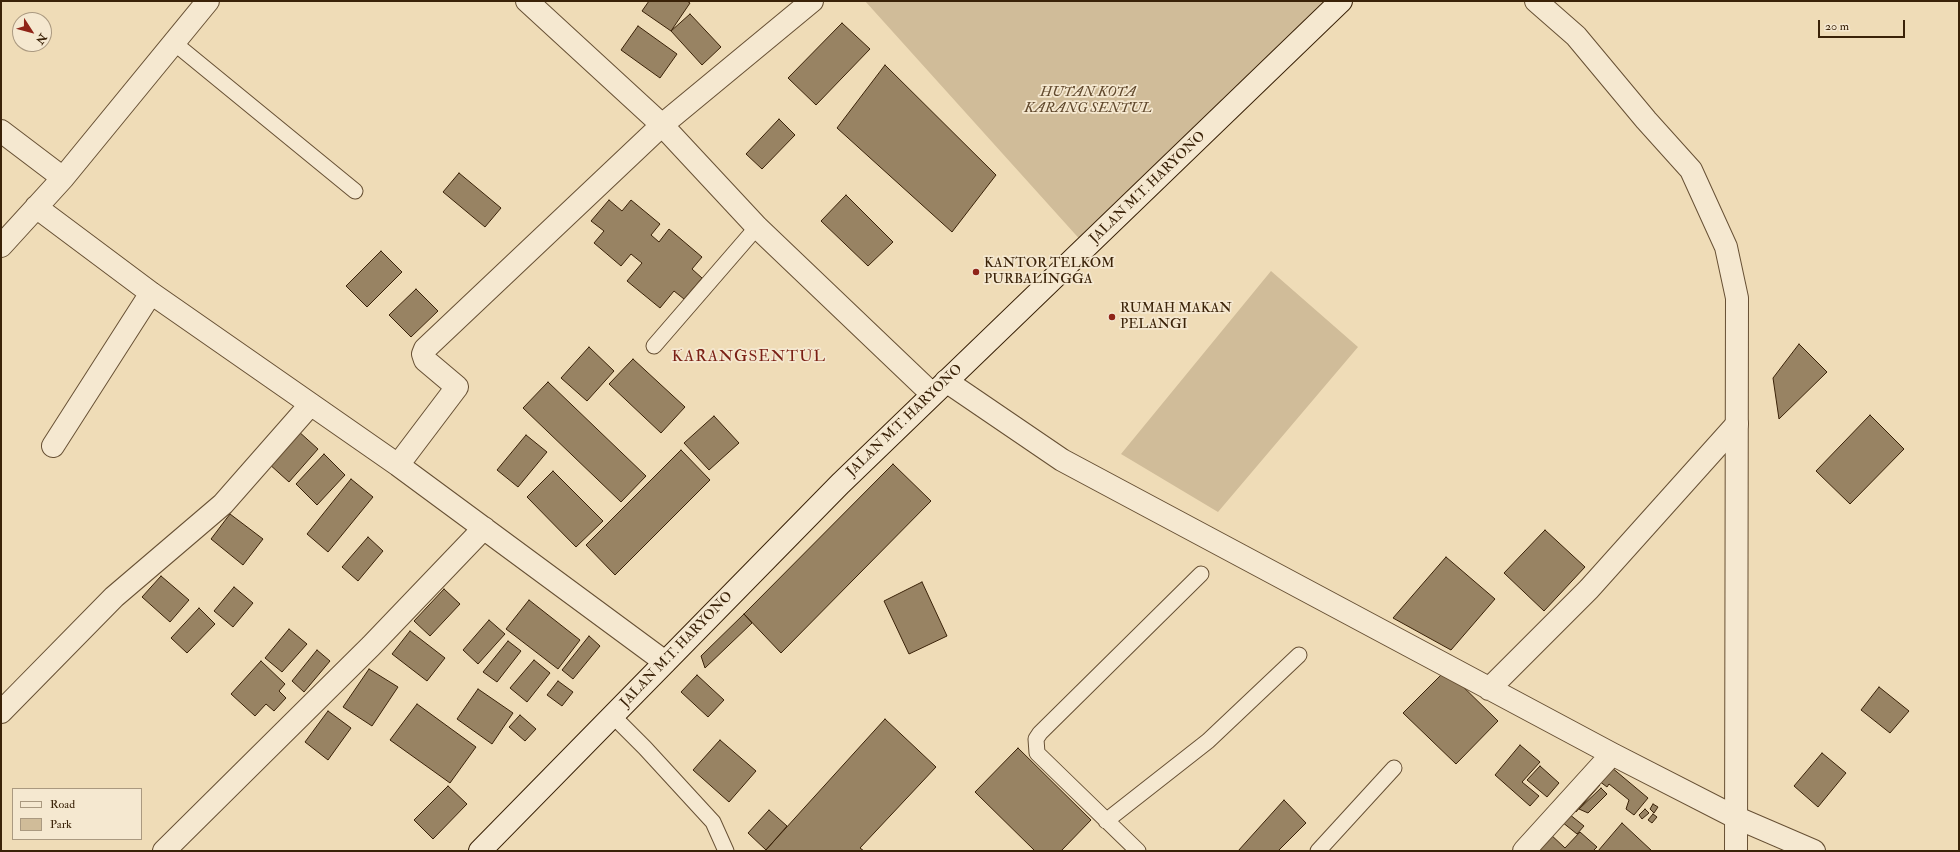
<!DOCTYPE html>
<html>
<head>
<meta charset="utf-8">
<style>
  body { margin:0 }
  #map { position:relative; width:1960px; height:852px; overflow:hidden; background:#efdcb7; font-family:"IM FELL Double Pica",serif }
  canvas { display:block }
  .frame { position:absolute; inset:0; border:2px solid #3a2208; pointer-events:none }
  .legend { position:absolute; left:12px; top:788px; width:130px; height:52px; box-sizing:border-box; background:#f5e8d0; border:1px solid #aa9980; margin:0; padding:5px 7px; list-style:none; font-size:12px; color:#3a2208 }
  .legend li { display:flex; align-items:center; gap:8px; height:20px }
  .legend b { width:20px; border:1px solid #aa9980 }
  .north { position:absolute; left:12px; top:12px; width:40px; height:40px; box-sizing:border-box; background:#f5e8d0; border:1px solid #aa9980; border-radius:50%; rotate:126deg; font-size:11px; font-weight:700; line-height:16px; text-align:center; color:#3a2208 }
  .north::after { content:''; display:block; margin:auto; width:14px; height:18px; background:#8f2418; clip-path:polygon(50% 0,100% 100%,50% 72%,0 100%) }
  .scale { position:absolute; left:1818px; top:20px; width:87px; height:18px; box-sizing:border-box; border:2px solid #3a2208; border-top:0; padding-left:5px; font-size:12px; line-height:14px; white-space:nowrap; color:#3a2208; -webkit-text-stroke:3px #f5e8d0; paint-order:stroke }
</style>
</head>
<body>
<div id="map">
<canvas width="1960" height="852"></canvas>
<div class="frame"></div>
<ul class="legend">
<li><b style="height:5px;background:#f5e8d0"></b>Road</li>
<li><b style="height:11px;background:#d0bc99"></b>Park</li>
</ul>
<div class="north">N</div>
<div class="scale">20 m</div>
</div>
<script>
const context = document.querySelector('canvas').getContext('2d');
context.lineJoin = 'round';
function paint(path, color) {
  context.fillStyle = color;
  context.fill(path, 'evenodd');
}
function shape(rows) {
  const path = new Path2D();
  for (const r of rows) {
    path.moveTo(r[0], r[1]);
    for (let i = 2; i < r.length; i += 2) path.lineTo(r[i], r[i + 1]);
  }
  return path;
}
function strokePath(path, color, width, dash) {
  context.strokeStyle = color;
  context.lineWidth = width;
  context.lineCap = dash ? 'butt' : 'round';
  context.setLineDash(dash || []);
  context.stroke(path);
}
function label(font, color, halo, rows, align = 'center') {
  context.font = font + ' "IM FELL Double Pica",serif';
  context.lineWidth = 3.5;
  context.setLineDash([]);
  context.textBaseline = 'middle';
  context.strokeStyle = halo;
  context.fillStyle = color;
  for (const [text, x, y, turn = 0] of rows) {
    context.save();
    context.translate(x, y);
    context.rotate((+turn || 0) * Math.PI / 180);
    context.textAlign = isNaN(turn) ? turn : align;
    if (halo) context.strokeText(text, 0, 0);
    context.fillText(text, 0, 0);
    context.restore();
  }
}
const green = shape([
  [865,1,1335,1,1084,244],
  [1271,271,1358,347,1218,512,1121,454]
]);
const building = shape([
  [649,1,687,1,690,3,671,31,642,11,649,1],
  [690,14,721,47,702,65,671,31,690,14],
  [842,23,870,49,816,105,788,78,842,23],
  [638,26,677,54,660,78,621,50,638,26],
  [885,65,996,175,952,232,837,128,885,65],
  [779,119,795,135,762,169,746,154,779,119],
  [459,173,501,208,485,227,443,192,459,173],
  [846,195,893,242,868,266,821,221,846,195],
  [609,200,622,211,631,200,660,224,651,235,659,242,669,229,702,257,692,269,702,278,684,299,674,291,660,308,627,281,642,263,631,254,621,266,594,243,604,231,591,221,609,200],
  [381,251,402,272,367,307,346,286,381,251],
  [416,289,438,311,411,337,389,315,416,289],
  [1799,344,1827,372,1779,419,1773,378,1799,344],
  [589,347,614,371,587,401,561,378,589,347],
  [633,359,685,407,661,433,609,384,633,359],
  [548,382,646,476,621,502,523,408,548,382],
  [1870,415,1904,449,1850,504,1816,471,1870,415],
  [714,416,739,443,709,470,684,443,714,416],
  [297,430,318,449,289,482,268,463,297,430],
  [526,435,547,452,518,487,497,470,526,435],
  [681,450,710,480,615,575,586,545,681,450],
  [324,454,345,475,317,505,296,484,324,454],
  [893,464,931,501,781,653,744,614,893,464],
  [553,471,603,521,576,547,527,497,553,471],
  [351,479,373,497,328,552,307,534,351,479],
  [230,514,263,539,243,565,211,539,230,514],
  [1545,530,1585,567,1544,611,1504,573,1545,530],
  [368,537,383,551,358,581,342,567,368,537],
  [1446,557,1495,599,1451,650,1393,618,1446,557],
  [161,576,189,600,170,622,142,597,161,576],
  [922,582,947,636,909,654,884,601,922,582],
  [234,587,253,603,233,627,214,611,234,587],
  [444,589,460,604,430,636,414,621,444,589],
  [529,600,580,640,558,669,506,629,529,600],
  [199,608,215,624,187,653,171,638,199,608],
  [744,614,752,623,705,668,701,656,744,614],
  [489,620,505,634,478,664,463,650,489,620],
  [289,629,307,644,282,672,265,658,289,629],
  [410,631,445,658,427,681,392,654,410,631],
  [589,636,600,646,573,679,562,670,589,636],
  [508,641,521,651,497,682,483,672,508,641],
  [317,650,330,661,304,692,292,681,317,650],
  [534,660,550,673,527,702,510,688,534,660],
  [261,661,285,684,279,691,286,698,274,711,266,704,255,716,231,694,261,661],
  [369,669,398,687,372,726,343,707,369,669],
  [1446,670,1498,721,1456,764,1403,713,1446,670],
  [697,675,724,700,708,717,681,692,697,675],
  [558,681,573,692,562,706,547,695,558,681],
  [1879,687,1909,711,1890,733,1861,710,1879,687],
  [478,689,513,713,492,744,457,719,478,689],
  [417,704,476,747,450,783,390,740,417,704],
  [328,711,351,728,328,760,305,742,328,711],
  [520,715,536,729,525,741,509,727,520,715],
  [885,719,936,767,860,848,864,851,765,851,885,719],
  [720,740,756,771,729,802,693,770,720,740],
  [1520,745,1540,762,1522,782,1539,796,1530,806,1495,775,1520,745],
  [1018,748,1091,820,1061,851,1035,851,975,792,1018,748],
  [1822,753,1846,773,1818,807,1794,786,1822,753],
  [1540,766,1559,783,1547,797,1527,780,1540,766],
  [1611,767,1648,798,1634,815,1626,809,1629,800,1609,784,1607,787,1599,781,1611,767],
  [1595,781,1600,785,1576,812,1571,808,1595,781],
  [448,786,467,804,433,839,414,820,448,786],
  [1601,788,1607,794,1588,813,1579,809,1601,788],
  [1284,800,1306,823,1278,851,1238,851,1284,800],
  [1653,804,1658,807,1654,813,1650,809,1653,804],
  [1645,809,1649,813,1642,819,1639,815,1645,809],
  [769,810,787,826,766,850,748,833,769,810],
  [1569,814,1584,826,1577,834,1562,822,1569,814],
  [1653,814,1657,817,1652,823,1648,820,1653,814],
  [1622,823,1652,851,1598,851,1622,823],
  [1548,832,1565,848,1580,832,1597,847,1593,851,1530,851,1548,832]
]);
const service = shape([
  [173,42,355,191],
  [654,346,757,227],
  [614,717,645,748,713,822,726,851],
  [1106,821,1208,741,1299,655],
  [1138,851,1037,753,1036,739,1040,733,1201,574],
  [1318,851,1394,768]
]);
const minor = shape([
  [527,1,662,125,757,227,932,394],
  [1,131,63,178],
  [36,207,151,293,398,465,665,662],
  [1,246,63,178,208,1],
  [946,381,1062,460,1612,754,1735,817,1814,851],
  [53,446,151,293],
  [398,465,457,387,425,360,423,354,425,349,662,125,812,1],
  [1489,689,1589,589,1737,424],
  [1,712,114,597,223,504,310,405],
  [164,851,371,646,484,528],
  [1524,851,1612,754]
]);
const tertiary = shape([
  [1536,1,1576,36,1646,120,1691,170,1726,247,1737,298,1736,851]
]);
const secondary = shape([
  [480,851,840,484,1341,1]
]);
const markers = [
  [976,272,4,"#8f2418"],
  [1112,317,4,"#8f2418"]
];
const parkNames = [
  ["HUTAN KOTA",1088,93],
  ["KARANG SENTUL",1088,109]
];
const streetNames = [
  ["JALAN M.T. HARYONO",1148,188,-44],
  ["JALAN M.T. HARYONO",905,421,-44],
  ["JALAN M.T. HARYONO",677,650,-46]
];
const poiNames = [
  ["KANTOR TELKOM",984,264],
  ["PURBALINGGA",984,280],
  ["RUMAH MAKAN",1120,309],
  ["PELANGI",1120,325]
];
const quarterNames = [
  ["KARANGSENTUL",749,358]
];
paint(green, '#d0bc99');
paint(building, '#988363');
strokePath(building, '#3a2208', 1);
strokePath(service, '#675034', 17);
strokePath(minor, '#675034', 24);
strokePath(tertiary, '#675034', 24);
strokePath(secondary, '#3a2208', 24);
strokePath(service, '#f5e8d0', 15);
strokePath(minor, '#f5e8d0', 22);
strokePath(tertiary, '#f5e8d0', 22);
strokePath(secondary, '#f5e8d0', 22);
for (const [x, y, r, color] of markers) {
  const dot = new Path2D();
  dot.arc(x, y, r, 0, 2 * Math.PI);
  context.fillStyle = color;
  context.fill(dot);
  strokePath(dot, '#f5e8d0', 1.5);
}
label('italic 14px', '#60482c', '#f5e8d0', parkNames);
label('14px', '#3a2208', '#f5e8d0', streetNames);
label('14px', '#3a2208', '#f5e8d0', poiNames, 'left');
context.letterSpacing = '1px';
label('16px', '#7a1f14', '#f5e8d0', quarterNames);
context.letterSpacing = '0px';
</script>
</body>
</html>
